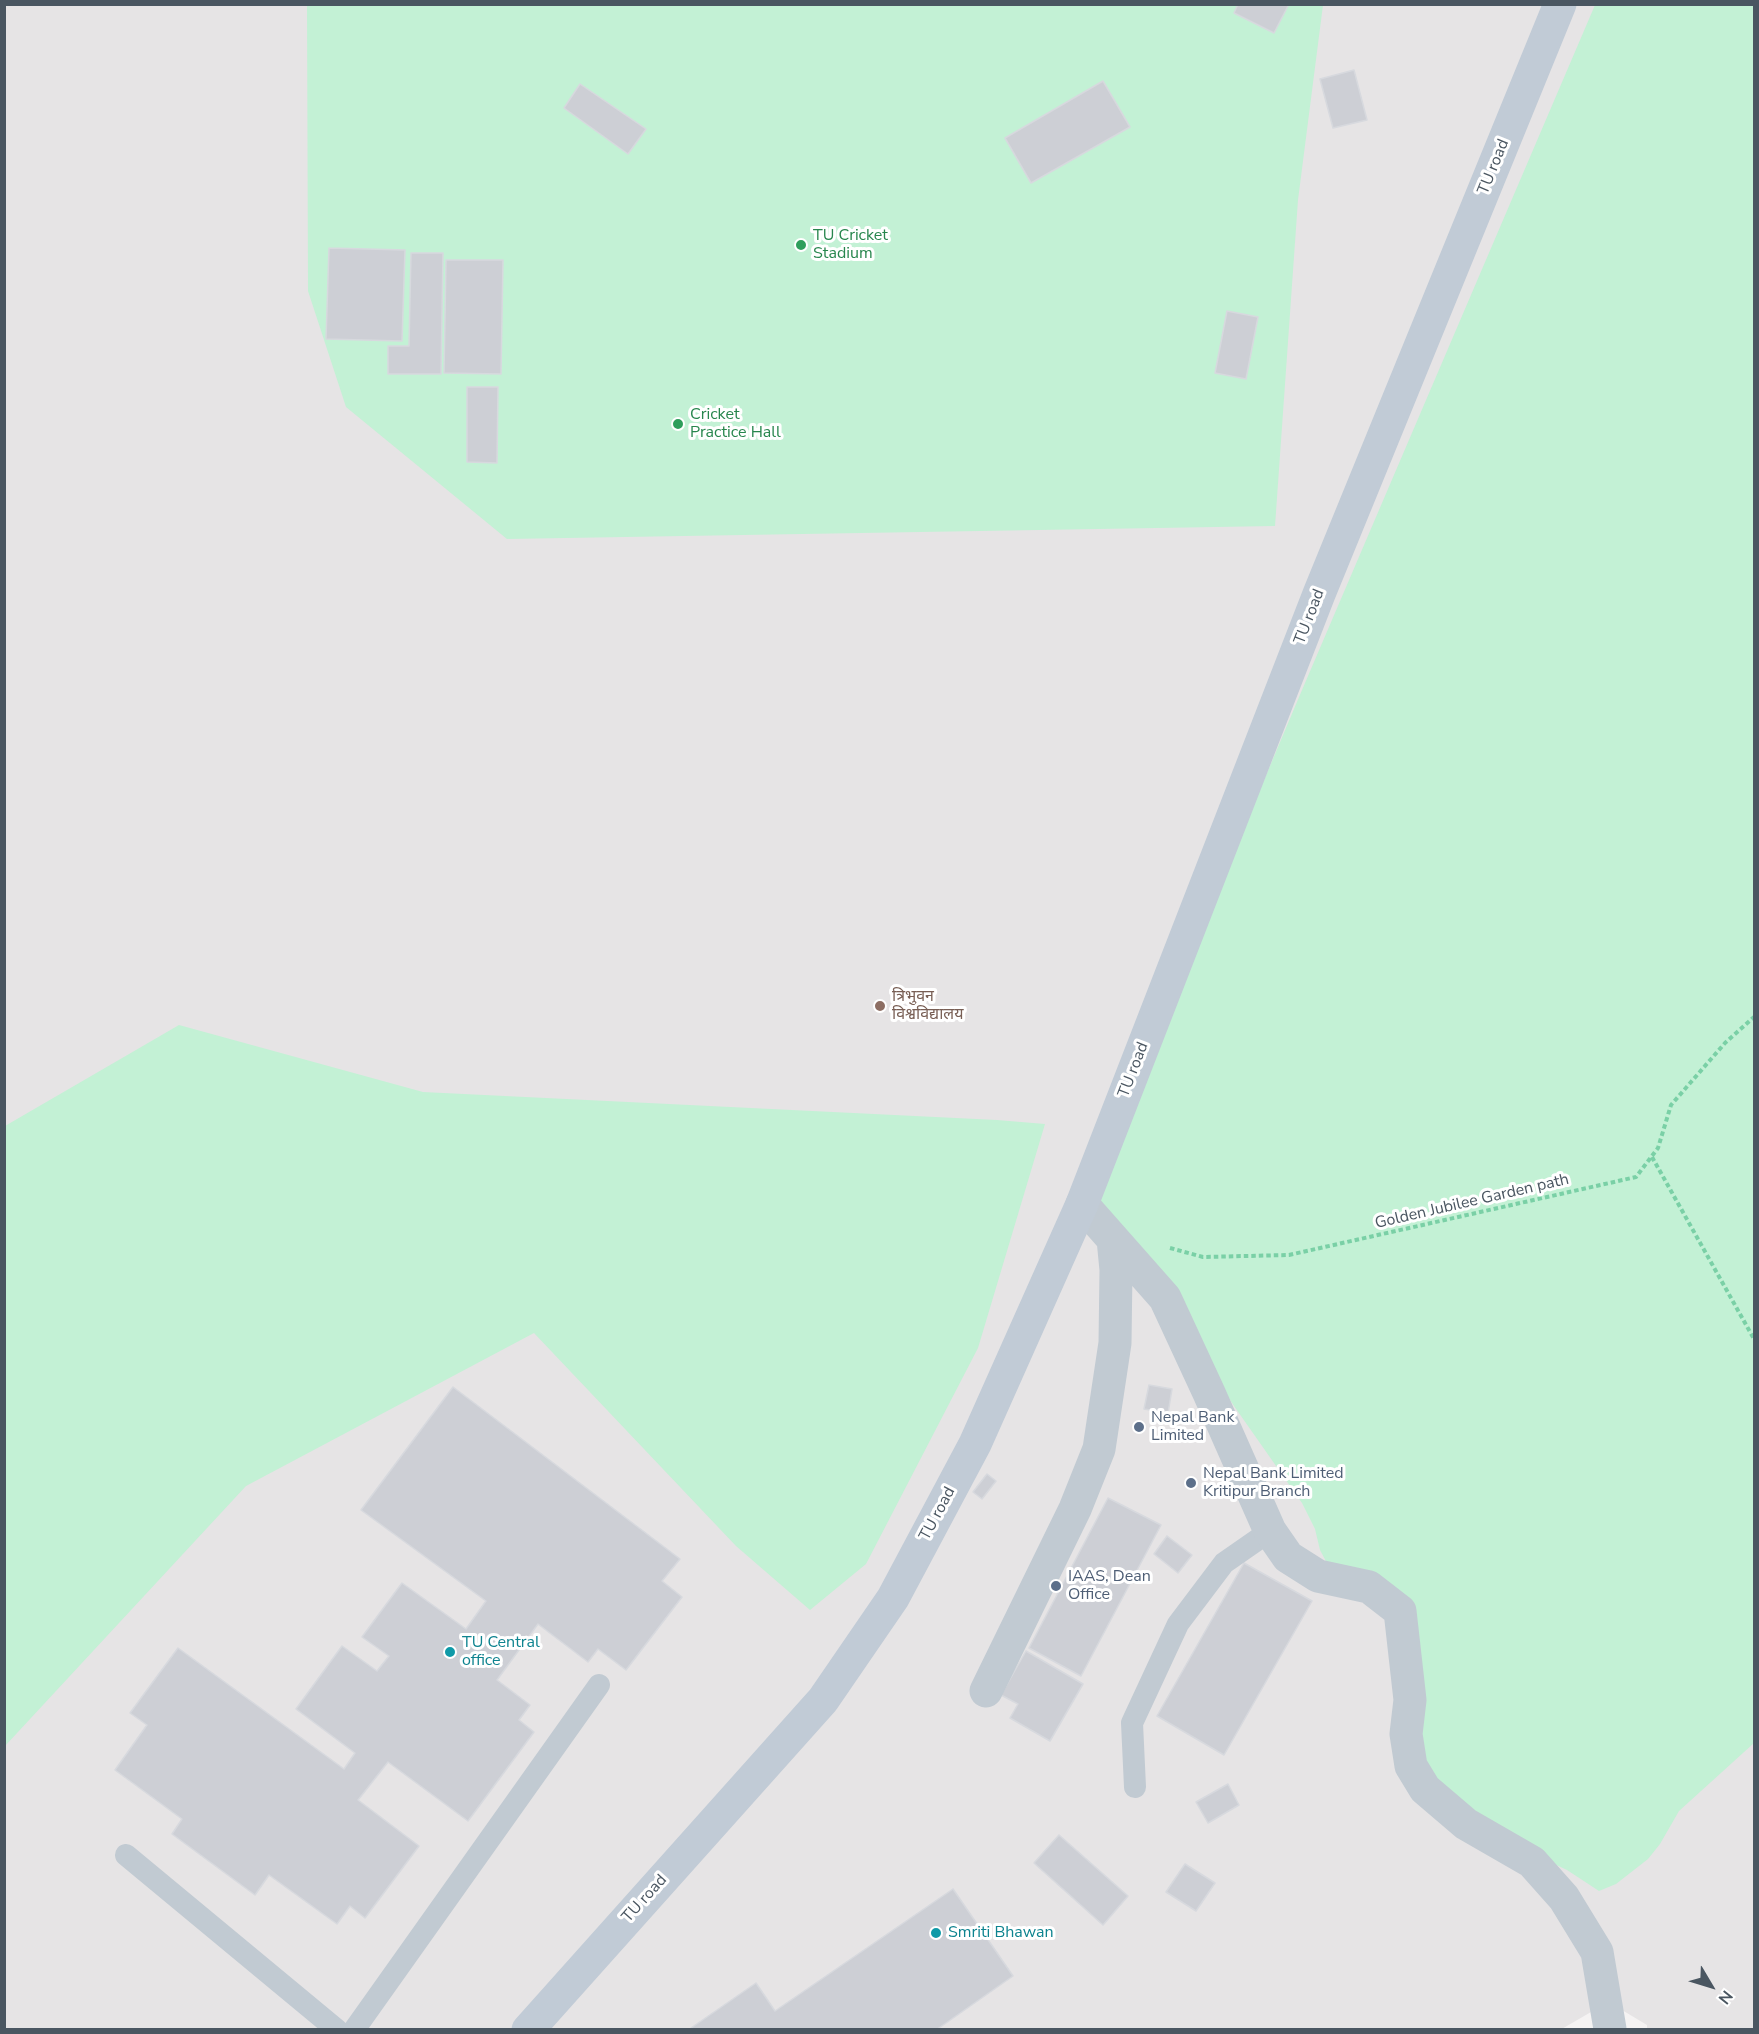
<!DOCTYPE html>
<html>
<head>
<meta charset="utf-8">
<style>
  body { margin:0 }
  #map { position:relative; width:1759px; height:2034px; overflow:hidden; background:#f5f3f3; font-family:"Nunito Sans",sans-serif }
  canvas { display:block }
  .frame { position:absolute; inset:0; border:6px solid #4a5661; pointer-events:none }
  .north { position:absolute; left:1681px; top:1956px; width:60px; height:60px; -webkit-text-stroke:4px #fff; paint-order:stroke; rotate:128deg; font-size:16px; font-weight:700; line-height:24px; text-align:center; color:#4a5661 }
  .north::after { content:''; display:block; margin:auto; width:21px; height:27px; background:#4a5661; clip-path:polygon(50% 0,100% 100%,50% 72%,0 100%) }
</style>
</head>
<body>
<div id="map">
<canvas width="1759" height="2034"></canvas>
<div class="frame"></div>
<div class="north">N</div>
</div>
<script>
const context = document.querySelector('canvas').getContext('2d');
context.lineJoin = 'round';
function paint(path, color) {
  context.fillStyle = color;
  context.fill(path, 'evenodd');
}
function shape(rows) {
  const path = new Path2D();
  for (const r of rows) {
    path.moveTo(r[0], r[1]);
    for (let i = 2; i < r.length; i += 2) path.lineTo(r[i], r[i + 1]);
  }
  return path;
}
function strokePath(path, color, width, dash) {
  context.strokeStyle = color;
  context.lineWidth = width;
  context.lineCap = dash ? 'butt' : 'round';
  context.setLineDash(dash || []);
  context.stroke(path);
}
function label(font, color, halo, rows, align = 'center') {
  context.font = font + ' "Nunito Sans","Noto Sans Devanagari",sans-serif';
  context.lineWidth = 6;
  context.setLineDash([]);
  context.textBaseline = 'middle';
  context.strokeStyle = halo;
  context.fillStyle = color;
  for (const [text, x, y, turn = 0] of rows) {
    context.save();
    context.translate(x, y);
    context.rotate((+turn || 0) * Math.PI / 180);
    context.textAlign = isNaN(turn) ? turn : align;
    if (halo) context.strokeText(text, 0, 0);
    context.fillText(text, 0, 0);
    context.restore();
  }
}
const education = shape([
  [5,5,1754,5,1754,2029,1647,2029,1647,2025,1617,2007,1591,2012,1560,2030,5,2030]
]);
const green = shape([
  [307,5,1323,5,1298,200,1275,526,507,539,346,407,308,291],
  [1595,5,1754,5,1754,1743,1679,1811,1660,1844,1648,1859,1616,1884,1599,1891,1567,1870,1550,1862,1425,1779,1412,1644,1329,1567,1320,1550,1315,1529,1302,1503,1234,1406,1092,1188,1302,690],
  [179,1025,423,1092,997,1120,1045,1124,978,1348,866,1564,810,1610,736,1546,534,1333,246,1486,5,1746,5,1126]
]);
const building = shape([
  [1238,4,1289,4,1274,33,1234,13,1238,4],
  [1354,70,1367,120,1333,128,1320,79,1354,70],
  [1103,81,1130,127,1031,183,1005,138,1103,81],
  [580,84,646,129,628,154,564,108,580,84],
  [329,248,405,250,402,341,326,339,329,248],
  [411,253,443,253,441,374,388,374,388,346,409,346,411,253],
  [446,260,503,260,501,374,444,373,446,260],
  [1227,311,1258,317,1246,379,1215,373,1227,311],
  [467,387,498,387,497,463,467,462,467,387],
  [1149,1385,1172,1389,1168,1413,1144,1409,1149,1385],
  [453,1387,680,1559,662,1581,682,1597,626,1670,598,1649,588,1662,538,1624,497,1680,530,1705,519,1720,534,1732,468,1821,388,1762,358,1800,419,1846,365,1918,350,1906,337,1924,269,1875,255,1895,172,1834,182,1819,115,1770,147,1725,130,1713,178,1648,344,1769,355,1753,296,1709,342,1646,377,1671,389,1656,362,1637,402,1583,466,1629,486,1601,361,1510,453,1387],
  [987,1474,996,1481,982,1499,973,1492,987,1474],
  [1108,1498,1161,1525,1081,1676,1029,1648,1108,1498],
  [1167,1536,1192,1555,1178,1573,1154,1554,1167,1536],
  [1244,1563,1312,1601,1224,1755,1157,1716,1244,1563],
  [1026,1651,1083,1684,1050,1741,1010,1718,1018,1704,1001,1695,1026,1651],
  [1228,1784,1239,1805,1208,1823,1196,1802,1228,1784],
  [1059,1835,1128,1896,1103,1925,1034,1863,1059,1835],
  [1185,1864,1215,1883,1196,1911,1166,1892,1185,1864],
  [953,1889,1013,1976,936,2030,692,2030,691,2028,756,1983,775,2011,953,1889]
]);
const path = shape([
  [1652,1157,1754,1339],
  [1170,1248,1203,1257,1289,1255,1636,1177,1658,1148,1671,1105,1725,1043,1754,1017]
]);
const lane = shape([
  [1135,1787,1132,1723,1178,1624,1224,1563,1270,1531],
  [126,1855,337,2030],
  [354,2030,599,1685]
]);
const street = shape([
  [1082,1204,1165,1298,1209,1393,1270,1531,1288,1557,1318,1576,1369,1587,1400,1611,1410,1700,1406,1734,1411,1766,1425,1789,1466,1824,1532,1862,1564,1898,1597,1952,1610,2029],
  [986,1691,1075,1509,1099,1449,1115,1343,1116,1270,1113,1239]
]);
const secondary = shape([
  [528,2030,823,1700,893,1598,975,1444,1082,1204,1319,594,1560,4]
]);
const markers = [
  [801,245,6,"#2e9e5b"],
  [678,424,6,"#2e9e5b"],
  [880,1006,6,"#8d6e63"],
  [1139,1427,6,"#5c6f8a"],
  [1191,1483,6,"#5c6f8a"],
  [1056,1586,6,"#5c6f8a"],
  [450,1652,6,"#0f9aa8"],
  [936,1933,6,"#0f9aa8"]
];
const streetNames = [
  ["TU road",1494,167,-68],
  ["TU road",1310,617,-69],
  ["TU road",1134,1070,-69],
  ["Golden Jubilee Garden path",1472,1202,-13],
  ["TU road",938,1514,-62],
  ["TU road",645,1899,-48]
];
const leisureNames = [
  ["TU Cricket",813,236],
  ["Stadium",813,254],
  ["Cricket",690,415],
  ["Practice Hall",690,433]
];
const educationNames = [
  ["त्रिभुवन",892,997],
  ["विश्वविद्यालय",892,1015]
];
const serviceNames = [
  ["Nepal Bank",1151,1418],
  ["Limited",1151,1436],
  ["Nepal Bank Limited",1203,1474],
  ["Kritipur Branch",1203,1492],
  ["IAAS, Dean",1068,1577],
  ["Office",1068,1595]
];
const cultureNames = [
  ["TU Central",462,1643],
  ["office",462,1661],
  ["Smriti Bhawan",948,1933]
];
paint(education, '#e6e4e5');
paint(green, '#c3f1d5');
paint(building, '#cdcfd5');
strokePath(building, '#d7d9de', 1.5);
strokePath(path, '#7ad0a6', 4, [4.5, 3]);
strokePath(lane, '#c1cad2', 22);
strokePath(street, '#c1cad2', 33);
strokePath(secondary, '#c1cbd6', 33);
for (const [x, y, r, color] of markers) {
  const dot = new Path2D();
  dot.arc(x, y, r, 0, 2 * Math.PI);
  context.fillStyle = color;
  context.fill(dot);
  strokePath(dot, '#fff', 2);
}
label('16px', '#4a5661', '#fff', streetNames);
label('16px', '#27864d', '#fff', leisureNames, 'left');
label('16px', '#785e54', '#fff', educationNames, 'left');
label('16px', '#4e5e75', '#fff', serviceNames, 'left');
label('16px', '#0d838f', '#fff', cultureNames, 'left');
</script>
</body>
</html>
